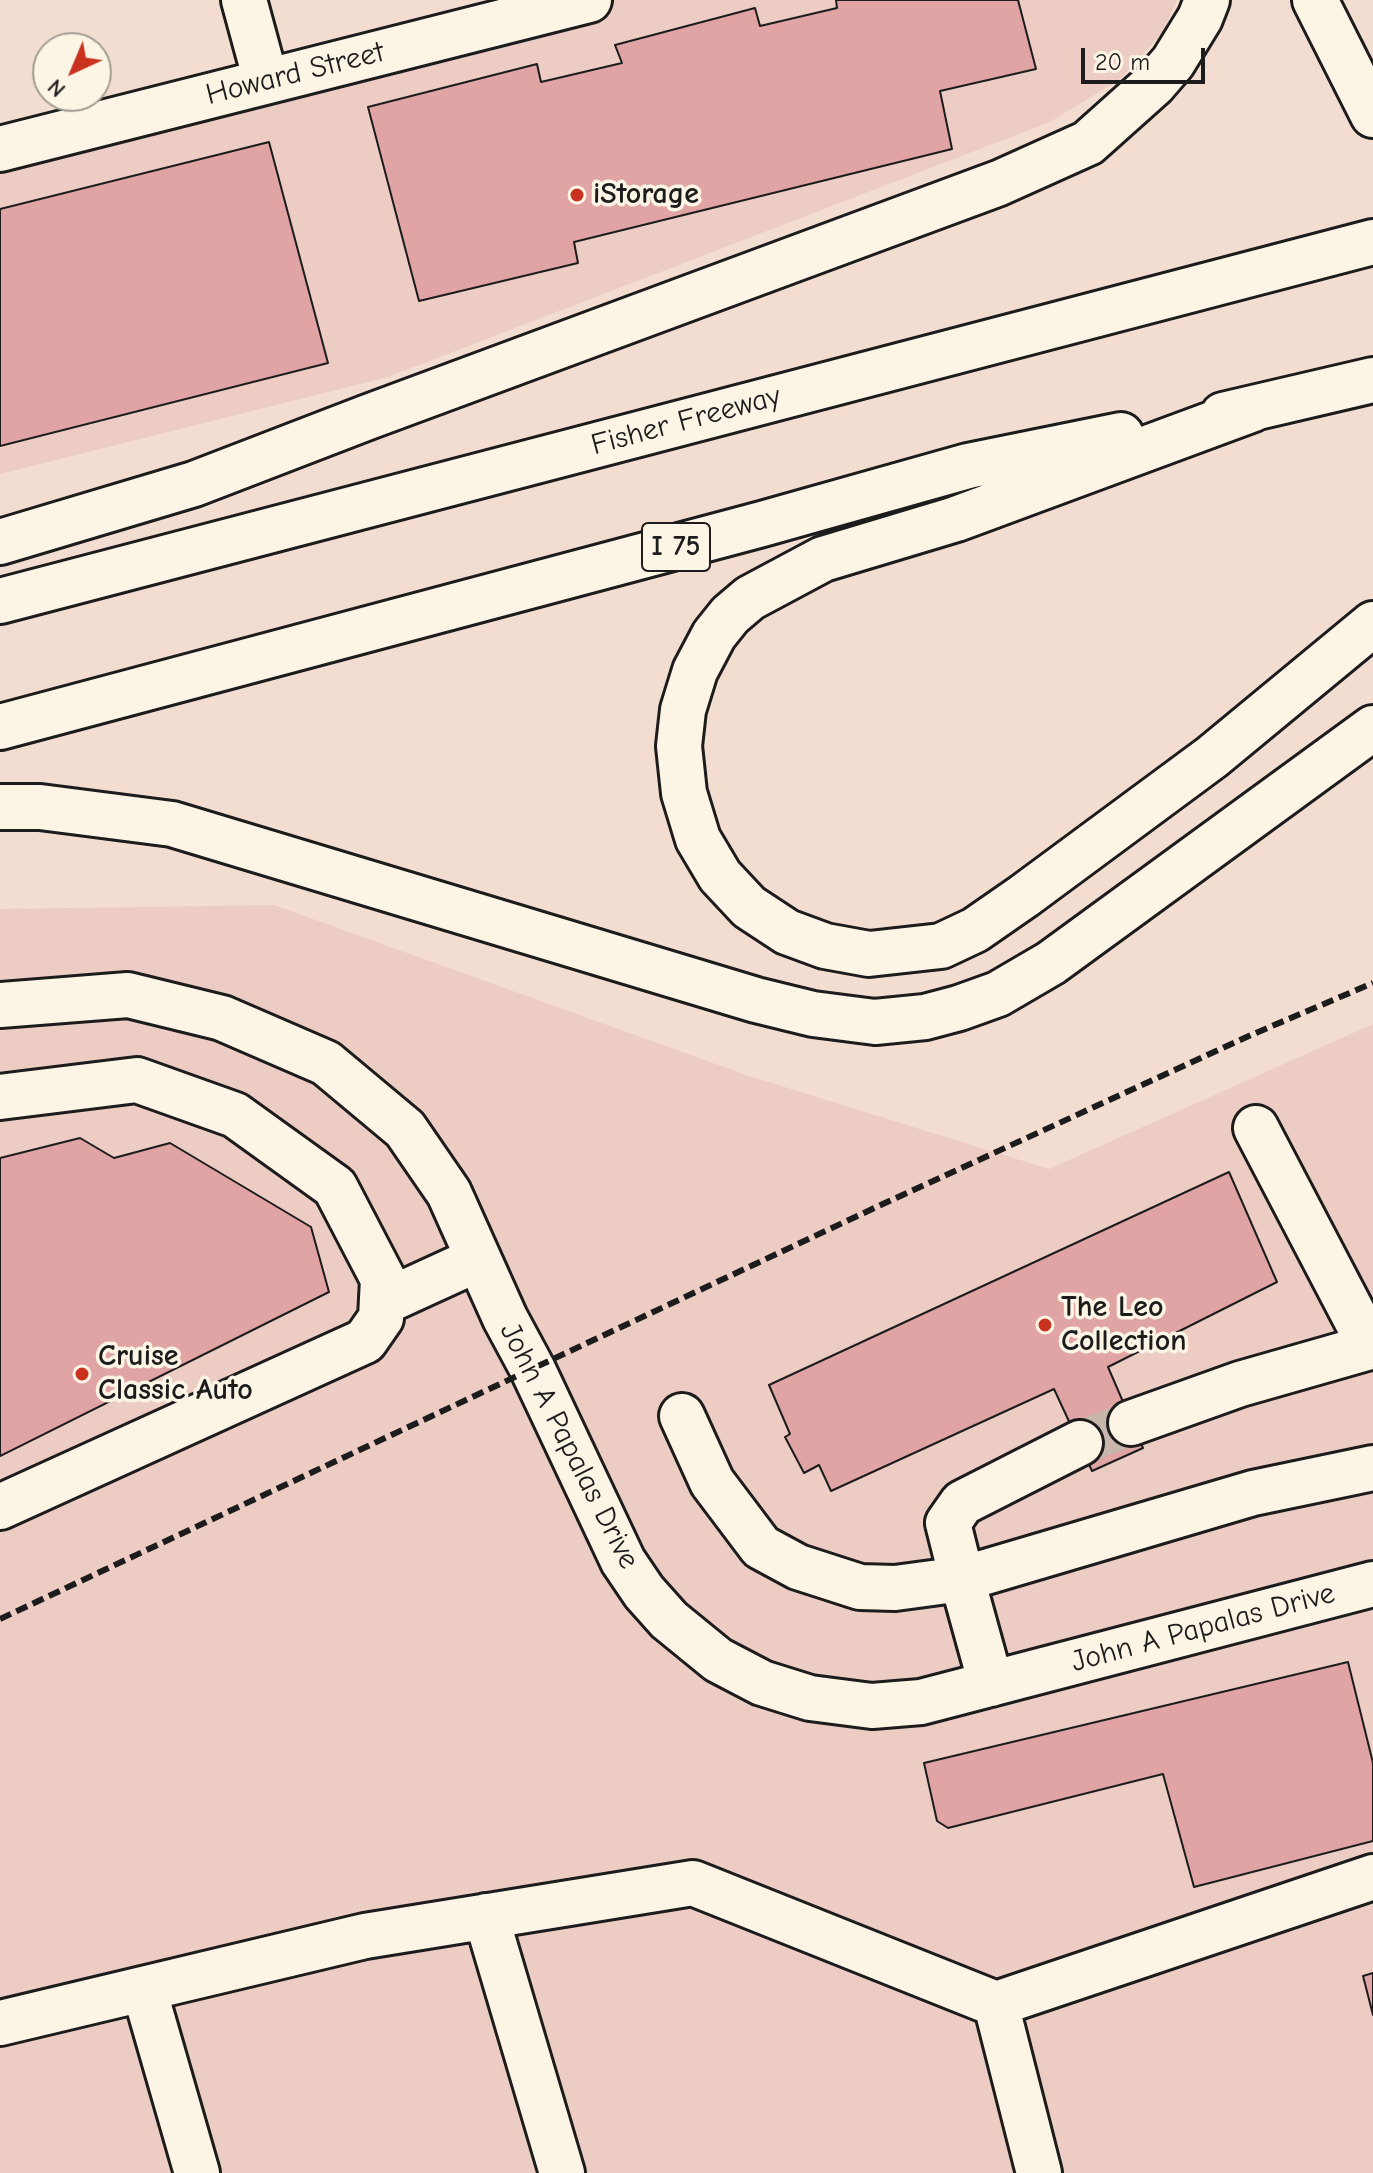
<!DOCTYPE html>
<html>
<head>
<meta charset="utf-8">
<style>
  body { margin:0 }
  #map { position:relative; width:1373px; height:2173px; overflow:hidden; background:#f3ddd1; font-family:"Comic Neue",sans-serif }
  canvas { display:block }
  .north { position:absolute; left:32px; top:32px; width:80px; height:80px; box-sizing:border-box; background:#fcf5e5; border:2px solid #a29e95; border-radius:50%; rotate:224deg; font-size:22px; font-weight:700; line-height:32px; text-align:center; color:#1c1c1c }
  .north::after { content:''; display:block; margin:auto; width:28px; height:36px; background:#c8321e; clip-path:polygon(50% 0,100% 100%,50% 72%,0 100%) }
  .scale { position:absolute; left:1081px; top:48px; width:124px; height:36px; box-sizing:border-box; border:4px solid #1c1c1c; border-top:0; padding-left:10px; font-size:24px; line-height:28px; white-space:nowrap; color:#1c1c1c; -webkit-text-stroke:6px #fcf5e5; paint-order:stroke }
</style>
</head>
<body>
<div id="map">
<canvas width="1373" height="2173"></canvas>
<div class="north">N</div>
<div class="scale">20 m</div>
</div>
<script>
const context = document.querySelector('canvas').getContext('2d');
context.lineJoin = 'round';
function paint(path, color) {
  context.fillStyle = color;
  context.fill(path, 'evenodd');
}
function shape(rows) {
  const path = new Path2D();
  for (const r of rows) {
    path.moveTo(r[0], r[1]);
    for (let i = 2; i < r.length; i += 2) path.lineTo(r[i], r[i + 1]);
  }
  return path;
}
function strokePath(path, color, width, dash) {
  context.strokeStyle = color;
  context.lineWidth = width;
  context.lineCap = dash ? 'butt' : 'round';
  context.setLineDash(dash || []);
  context.stroke(path);
}
function label(font, color, halo, rows, align = 'center') {
  context.font = font + ' "Comic Neue",sans-serif';
  context.lineWidth = 7;
  context.setLineDash([]);
  context.textBaseline = 'middle';
  context.strokeStyle = halo;
  context.fillStyle = color;
  for (const [text, x, y, turn = 0] of rows) {
    context.save();
    context.translate(x, y);
    context.rotate((+turn || 0) * Math.PI / 180);
    context.textAlign = isNaN(turn) ? turn : align;
    if (halo) context.strokeText(text, 0, 0);
    context.fillText(text, 0, 0);
    context.restore();
  }
}
const built = shape([
  [589,0,1177,0,1162,33,1119,80,1050,122,388,377,0,474,0,149],
  [274,905,749,1076,1049,1169,1373,1024,1373,2173,0,2173,0,909]
]);
const building = shape([
  [836,0,1018,0,1036,69,940,91,952,149,574,242,578,263,419,301,368,107,537,64,541,82,622,63,615,45,755,8,760,26,837,8,836,0],
  [269,142,328,363,0,446,0,209,269,142],
  [80,1138,114,1158,170,1143,311,1227,329,1292,0,1456,0,1158,80,1138],
  [1229,1172,1277,1282,1108,1367,1143,1448,1092,1471,1054,1389,831,1491,819,1465,804,1473,785,1437,790,1434,769,1385,1229,1172],
  [1348,1662,1373,1763,1373,1841,1194,1887,1163,1774,948,1828,937,1821,924,1763,1348,1662],
  [1373,1973,1373,2015,1363,1976,1373,1973]
]);
const minorTunnel = shape([
  [1080,1443,1131,1423]
]);
const minor = shape([
  [244,0,266,81],
  [0,149,589,0],
  [0,1005,128,995,222,1018,326,1063,405,1129,449,1193,505,1318,533,1370,623,1561,644,1592,669,1620,718,1660,762,1683,810,1698,872,1706,921,1702,1373,1584],
  [0,1097,137,1080,235,1115,335,1187,383,1279,381,1318,365,1341,0,1507],
  [1256,1128,1370,1346],
  [382,1303,478,1259],
  [682,1416,712,1482,761,1547,798,1567,860,1587,895,1588,962,1579,948,1523,962,1503,1080,1443],
  [1131,1423,1240,1384,1373,1346],
  [991,1684,962,1579,1253,1493,1373,1468],
  [486,1916,562,2173],
  [144,1989,197,2173],
  [0,2023,365,1936,693,1883,996,2004],
  [1039,2173,996,2004,1373,1877]
]);
const major = shape([
  [1315,0,1373,115]
]);
const highway = shape([
  [1253,409,956,519,823,559,750,598,730,615,714,635,695,671,683,710,679,746,684,793,698,839,720,876,749,907,787,932,825,946,869,954,941,946,975,930,1024,896,1212,757,1373,624],
  [1223,415,1373,380],
  [0,542,194,484,368,417,999,183,1088,143,1154,84,1173,62,1200,18,1207,0],
  [0,601,1373,242],
  [0,727,762,524,968,466,1121,435],
  [0,807,40,807,172,824,756,1000,813,1014,875,1022,925,1017,959,1008,998,994,1051,963,1373,728]
]);
const rail = shape([
  [0,1619,885,1203,1251,1035,1373,983]
]);
const markers = [
  [577,195,8,"#c8321e"],
  [1045,1325,8,"#c8321e"],
  [82,1374,8,"#c8321e"]
];
const shields = [
  [676,547,68]
];
const shieldNames = [
  ["I 75",676,547]
];
const streetNames = [
  ["Howard Street",295,74,-14],
  ["Fisher Freeway",686,421,-15],
  ["John A Papalas Drive",569,1446,63],
  ["John A Papalas Drive",1203,1628,-15]
];
const poiNames = [
  ["iStorage",593,195],
  ["The Leo",1061,1308],
  ["Collection",1061,1342],
  ["Cruise",98,1357],
  ["Classic Auto",98,1391]
];
paint(built, '#edccc3');
paint(building, '#dfa4a3');
strokePath(building, '#1c1c1c', 2);
strokePath(minorTunnel, '#c8b6ad', 44, [44, 22]);
strokePath(minor, '#1c1c1c', 50);
strokePath(major, '#1c1c1c', 50);
strokePath(highway, '#1c1c1c', 50);
strokePath(minor, '#fcf5e5', 44);
strokePath(major, '#fcf5e5', 44);
strokePath(highway, '#fcf5e5', 44);
strokePath(rail, '#1c1c1c', 6, [12, 6]);
for (const [x, y, r, color] of markers) {
  const dot = new Path2D();
  dot.arc(x, y, r, 0, 2 * Math.PI);
  context.fillStyle = color;
  context.fill(dot);
  strokePath(dot, '#fcf5e5', 3);
}
for (const [x, y, w] of shields) {
  const box = new Path2D();
  box.roundRect(x - w / 2, y - 24, w, 48, 6);
  context.fillStyle = '#fcf5e5';
  context.fill(box);
  strokePath(box, '#1c1c1c', 2);
}
label('bold 28px', '#1c1c1c', null, shieldNames);
label('30px', '#1c1c1c', '#fcf5e5', streetNames);
label('bold 30px', '#1c1c1c', '#fcf5e5', poiNames, 'left');
</script>
</body>
</html>
